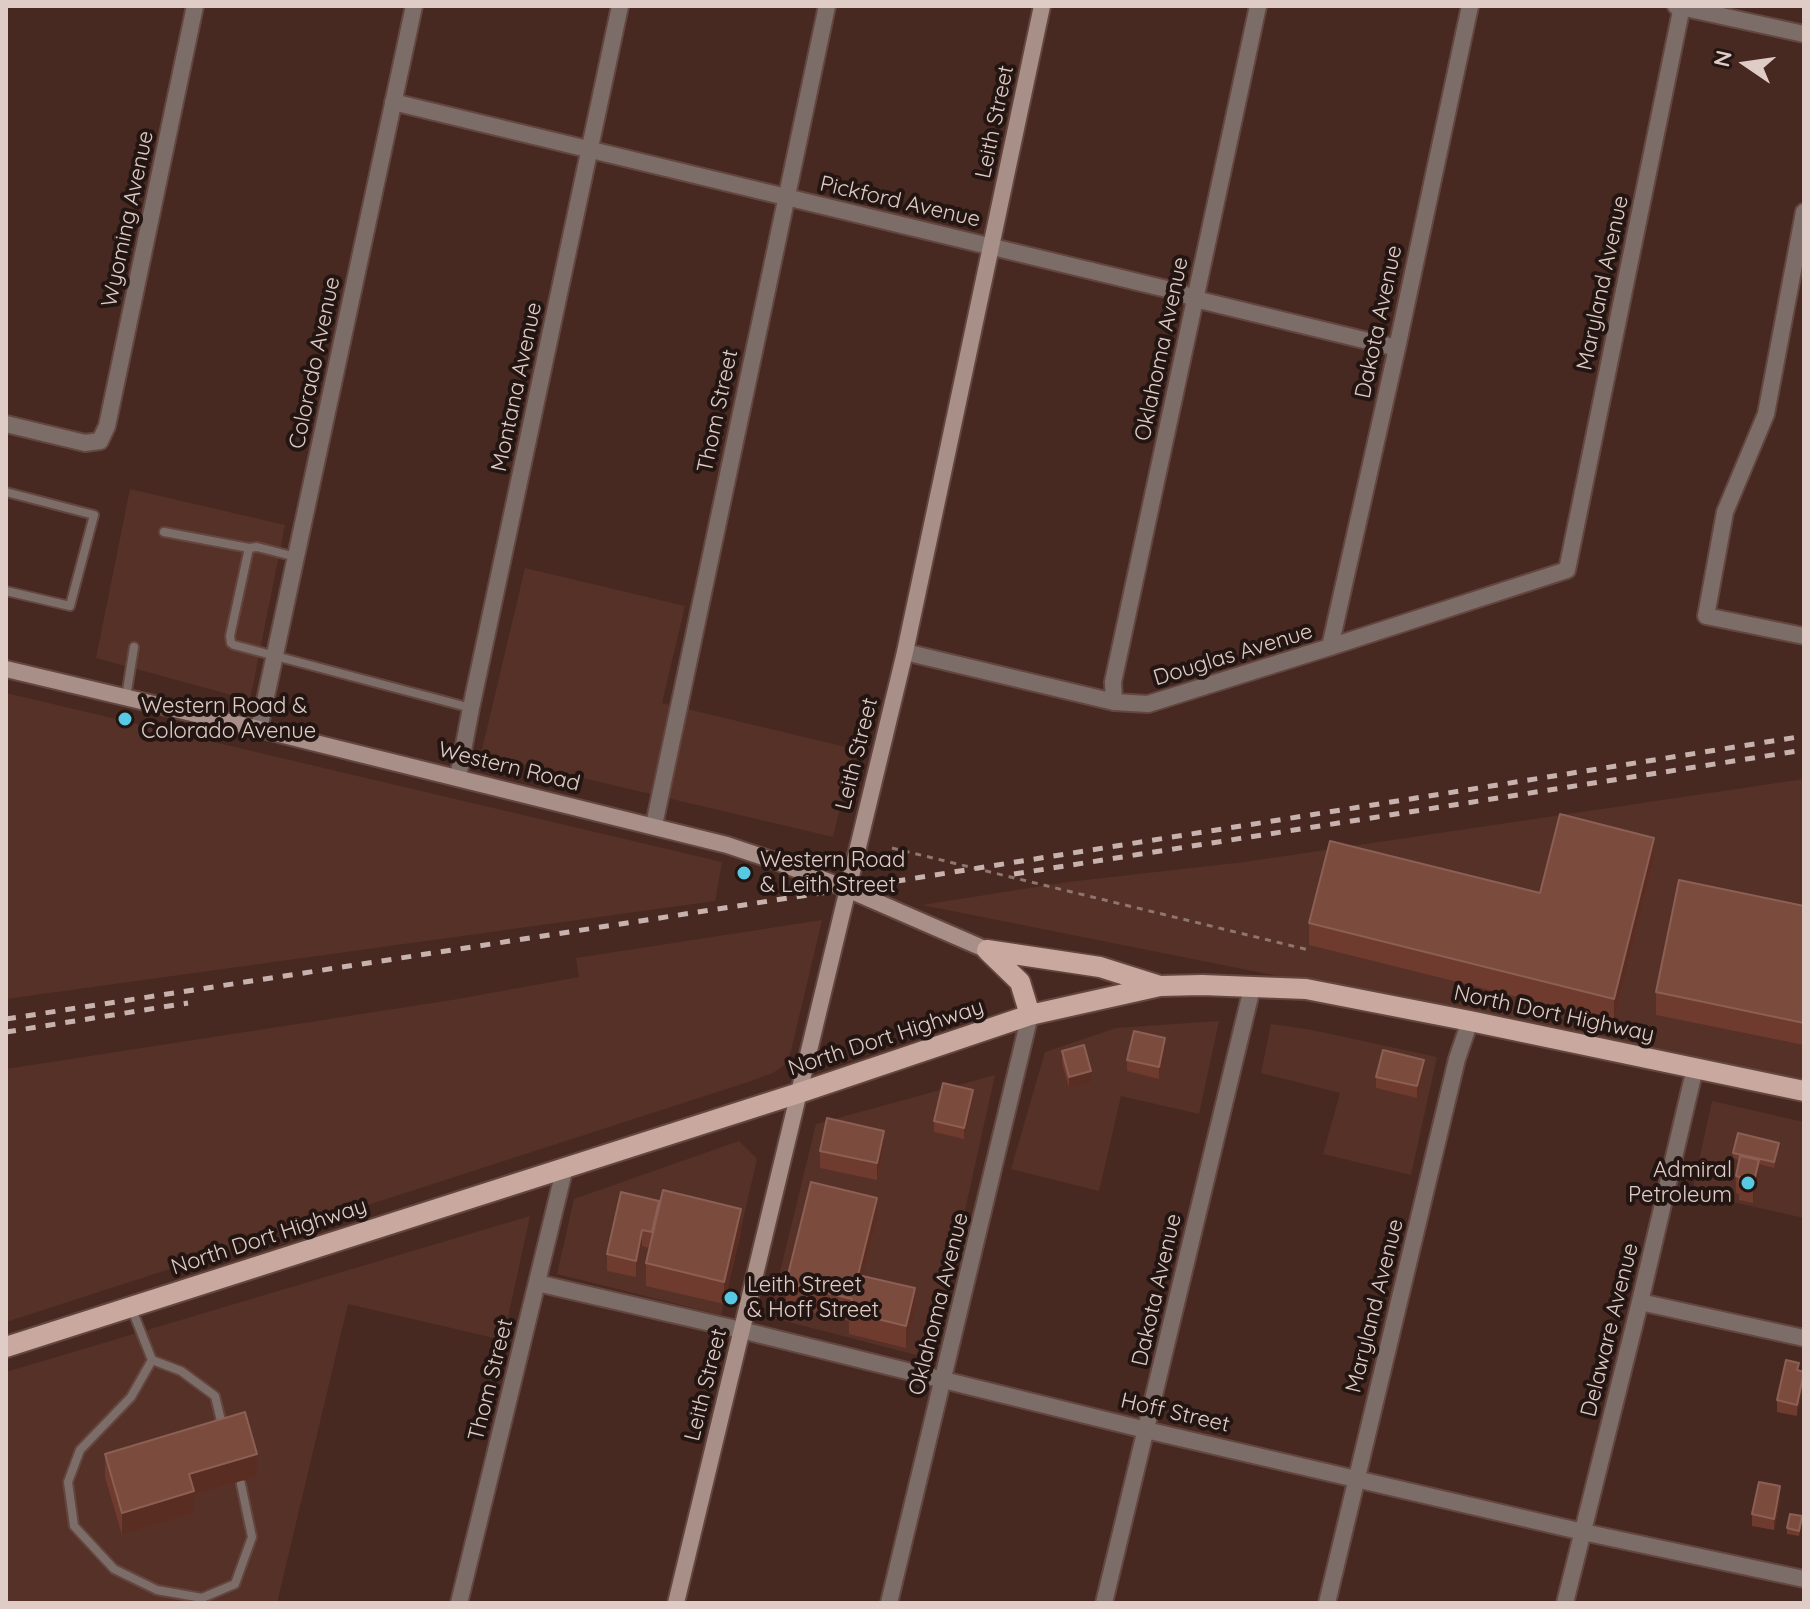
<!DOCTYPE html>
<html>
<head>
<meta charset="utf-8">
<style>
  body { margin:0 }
  #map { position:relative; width:1810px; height:1609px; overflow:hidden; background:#472921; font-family:Quicksand,sans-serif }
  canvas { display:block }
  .frame { position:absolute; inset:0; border:8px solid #e0ccc7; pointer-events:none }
  .north { position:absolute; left:1706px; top:24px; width:80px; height:80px; -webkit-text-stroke:6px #231612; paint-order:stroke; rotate:283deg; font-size:22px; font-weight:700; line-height:32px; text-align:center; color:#e0ccc7 }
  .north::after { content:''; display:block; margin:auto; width:28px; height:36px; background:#e0ccc7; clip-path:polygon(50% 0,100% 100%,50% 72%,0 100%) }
</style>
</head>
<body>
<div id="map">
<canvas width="1810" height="1609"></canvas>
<div class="frame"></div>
<div class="north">N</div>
</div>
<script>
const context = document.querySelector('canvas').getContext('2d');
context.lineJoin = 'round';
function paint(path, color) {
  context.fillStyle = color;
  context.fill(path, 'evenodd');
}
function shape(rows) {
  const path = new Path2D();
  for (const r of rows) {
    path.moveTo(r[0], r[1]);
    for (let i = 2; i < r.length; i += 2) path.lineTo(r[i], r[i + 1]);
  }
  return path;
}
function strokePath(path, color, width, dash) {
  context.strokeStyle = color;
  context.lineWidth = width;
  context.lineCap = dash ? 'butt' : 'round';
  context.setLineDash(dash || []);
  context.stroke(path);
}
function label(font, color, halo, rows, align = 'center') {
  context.font = font + ' Quicksand,sans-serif';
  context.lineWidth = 8;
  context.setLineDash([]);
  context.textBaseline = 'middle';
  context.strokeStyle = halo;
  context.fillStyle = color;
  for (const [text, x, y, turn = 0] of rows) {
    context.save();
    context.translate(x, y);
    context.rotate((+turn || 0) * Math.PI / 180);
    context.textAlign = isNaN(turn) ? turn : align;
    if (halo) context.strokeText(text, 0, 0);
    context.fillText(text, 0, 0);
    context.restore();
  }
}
const built = shape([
  [130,489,285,525,250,700,96,658],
  [525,568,685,606,662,703,854,749,833,837,481,754],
  [6,693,722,862,715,901,6,999],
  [1804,779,1804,1081,922,905,1068,882,1244,862],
  [822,920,791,1051,787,1063,773,1073,745,1083,6,1322,6,1069,452,1000,579,977,576,958],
  [1219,1021,1199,1114,1121,1096,1099,1191,1011,1169,1045,1052,1116,1028],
  [1271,1024,1312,1030,1437,1057,1411,1175,1323,1154,1340,1093,1261,1073],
  [995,1075,932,1359,769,1317,816,1124],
  [1712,1101,1804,1122,1804,1218,1692,1193],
  [739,1141,757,1159,721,1315,557,1274,574,1199],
  [530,1216,503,1340,348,1304,277,1603,6,1603,6,1372]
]);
const path = shape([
  [892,848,1309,950]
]);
const lane = shape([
  [6,492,94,515,70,606,6,591],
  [164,532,249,548],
  [296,557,257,547,249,548,230,636,231,643,234,645,471,708],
  [126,697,134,647],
  [131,1307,152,1360,131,1397,80,1450,68,1482,74,1526,114,1569,157,1590,202,1598,235,1584,252,1537,241,1484],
  [152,1360,181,1371,215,1396,223,1429]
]);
const street = shape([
  [1676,6,1804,34],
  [393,102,1179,292,1195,299,1397,348],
  [1804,212,1766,414,1725,512,1706,616,1804,636],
  [6,424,85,443,100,441,107,426,195,6],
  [1330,647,1397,348,1470,6],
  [905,652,1114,702,1148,704,1330,647,1567,570,1682,6],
  [1114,702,1113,682,1258,6],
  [259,729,414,6],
  [458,777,471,708,620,6],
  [654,825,827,6],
  [537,1283,741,1330,1146,1430,1583,1532,1804,1579],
  [1640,1302,1804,1338],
  [459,1603,565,1167],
  [889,1603,1030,1015],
  [1104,1603,1252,988],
  [1327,1603,1457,1059,1470,1021],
  [1565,1603,1640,1302,1695,1068]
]);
const secondary = shape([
  [6,669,259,729,727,845,778,862,847,889,987,950],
  [676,1603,905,652,1042,6]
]);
const primary = shape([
  [987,950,1100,967,1160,986],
  [988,951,1020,982,1030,1015],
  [6,1347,799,1093,1030,1015,1160,986,1202,985,1306,989,1470,1021,1804,1091]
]);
const rail = shape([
  [1014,874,1804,750],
  [6,1019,847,889,1804,736],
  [6,1032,188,1003]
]);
const wall = shape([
  [1654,860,1614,1021,1309,945,1309,923,1540,893],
  [1804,906,1804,1045,1656,1015,1656,992],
  [1165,1050,1159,1079,1127,1071,1127,1060],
  [1062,1051,1091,1082,1069,1088,1062,1063],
  [1424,1071,1417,1098,1376,1088,1376,1077],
  [973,1101,964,1139,934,1132,934,1121],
  [884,1148,877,1180,820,1168,820,1151],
  [1779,1148,1774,1168,1759,1164,1759,1177,1753,1203,1739,1200,1739,1194,1736,1193,1736,1176,1739,1160,1733,1158,1733,1153],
  [659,1210,741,1231,724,1304,646,1286,646,1263,649,1248,642,1246,636,1277,607,1271,607,1254],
  [877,1221,863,1276,915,1311,906,1348,849,1334,849,1321,786,1306,786,1283],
  [1799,1370,1797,1416,1777,1412,1777,1400],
  [105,1454,257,1476,194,1495,194,1513,122,1535,105,1477],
  [1780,1498,1774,1530,1752,1526,1752,1514],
  [1802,1522,1799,1536,1787,1534,1787,1528]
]);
const shadedWall = shape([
  [1654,838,1654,860,1614,1021,1614,999],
  [1165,1038,1165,1050,1159,1079,1159,1067],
  [1424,1060,1424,1071,1417,1098,1417,1086],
  [1091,1071,1091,1082,1069,1088,1069,1077],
  [973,1090,973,1101,964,1139,964,1128],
  [884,1131,884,1148,877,1180,877,1163],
  [1759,1160,1759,1177,1753,1203,1753,1186],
  [877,1198,877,1221,858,1297,858,1275],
  [741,1209,741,1231,724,1304,724,1282],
  [642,1230,642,1246,636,1277,636,1261],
  [915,1288,915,1311,906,1348,906,1326],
  [1804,1374,1804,1386,1797,1416,1797,1405],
  [257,1454,257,1476,194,1495,194,1513,122,1535,122,1513,189,1474],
  [1780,1486,1780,1498,1774,1530,1774,1519]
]);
const building = shape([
  [1560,814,1654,838,1614,999,1309,923,1330,841,1540,893,1560,814],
  [1679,880,1804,906,1804,1023,1656,992,1679,880],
  [1134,1031,1165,1038,1159,1067,1127,1060,1134,1031],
  [1084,1045,1091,1071,1069,1077,1062,1051,1084,1045],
  [1383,1050,1424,1060,1417,1086,1376,1077,1383,1050],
  [943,1083,973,1090,964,1128,934,1121,943,1083],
  [827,1118,884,1131,877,1163,820,1151,827,1118],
  [1738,1133,1779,1143,1774,1162,1733,1153,1738,1133],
  [1740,1156,1759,1160,1753,1186,1739,1183,1740,1177,1736,1176,1740,1156],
  [811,1182,877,1198,858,1275,915,1288,906,1326,849,1312,852,1299,786,1283,811,1182],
  [663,1190,741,1209,724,1282,646,1263,663,1190],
  [621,1192,659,1201,652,1232,642,1230,636,1261,607,1254,621,1192],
  [1786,1360,1799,1363,1797,1370,1804,1372,1797,1405,1777,1400,1786,1360],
  [245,1412,257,1454,189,1474,194,1491,122,1513,105,1454,245,1412],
  [1759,1482,1780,1486,1774,1519,1752,1514,1759,1482],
  [1790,1514,1802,1516,1799,1531,1787,1528,1790,1514]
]);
const markers = [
  [125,719,8,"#58c9e3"],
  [744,873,8,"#58c9e3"],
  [1748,1183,8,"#58c9e3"],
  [731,1298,8,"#58c9e3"]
];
const streetNames = [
  ["Leith Street",995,122,-78],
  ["Pickford Avenue",900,202,13],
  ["Wyoming Avenue",128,219,-78],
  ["Maryland Avenue",1603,283,-78],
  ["Dakota Avenue",1379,322,-78],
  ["Oklahoma Avenue",1162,349,-78],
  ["Colorado Avenue",315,363,-78],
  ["Montana Avenue",517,387,-78],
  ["Thom Street",718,411,-78],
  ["Douglas Avenue",1233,655,-17],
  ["Leith Street",857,754,-76],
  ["Western Road",509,767,14],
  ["North Dort Highway",1554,1014,12],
  ["North Dort Highway",886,1038,-18],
  ["North Dort Highway",269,1237,-18],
  ["Dakota Avenue",1157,1290,-77],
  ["Oklahoma Avenue",939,1304,-76],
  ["Maryland Avenue",1375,1306,-76],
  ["Delaware Avenue",1610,1330,-76],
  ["Thom Street",491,1380,-76],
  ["Leith Street",706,1385,-76],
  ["Hoff Street",1175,1413,13]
];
const poiNames = [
  ["Western Road &",141,706],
  ["Colorado Avenue",141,731],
  ["Western Road",760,860],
  ["& Leith Street",760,885],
  ["Admiral",1732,1170,"right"],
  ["Petroleum",1732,1195,"right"],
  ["Leith Street",747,1285],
  ["& Hoff Street",747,1310]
];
paint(built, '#563127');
strokePath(lane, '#63463f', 12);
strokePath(street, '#63463f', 20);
strokePath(secondary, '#63463f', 20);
strokePath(primary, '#63463f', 24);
strokePath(path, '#8e756e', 3, [6, 6]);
strokePath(lane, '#7d6d69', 8);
strokePath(street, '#7d6d69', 16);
strokePath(secondary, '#a88f88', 16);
strokePath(primary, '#c9a89f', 20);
strokePath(rail, '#c8b2ad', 5, [10, 10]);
paint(wall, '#6f3b2e');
paint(shadedWall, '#5a2d22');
paint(building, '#7b4b3e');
strokePath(building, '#8b5f54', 2);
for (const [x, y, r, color] of markers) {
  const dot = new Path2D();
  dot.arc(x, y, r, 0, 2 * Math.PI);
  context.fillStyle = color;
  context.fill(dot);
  strokePath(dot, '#231612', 3);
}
label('22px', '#e0ccc7', '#231612', streetNames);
label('22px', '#e0ccc7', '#231612', poiNames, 'left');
</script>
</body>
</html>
